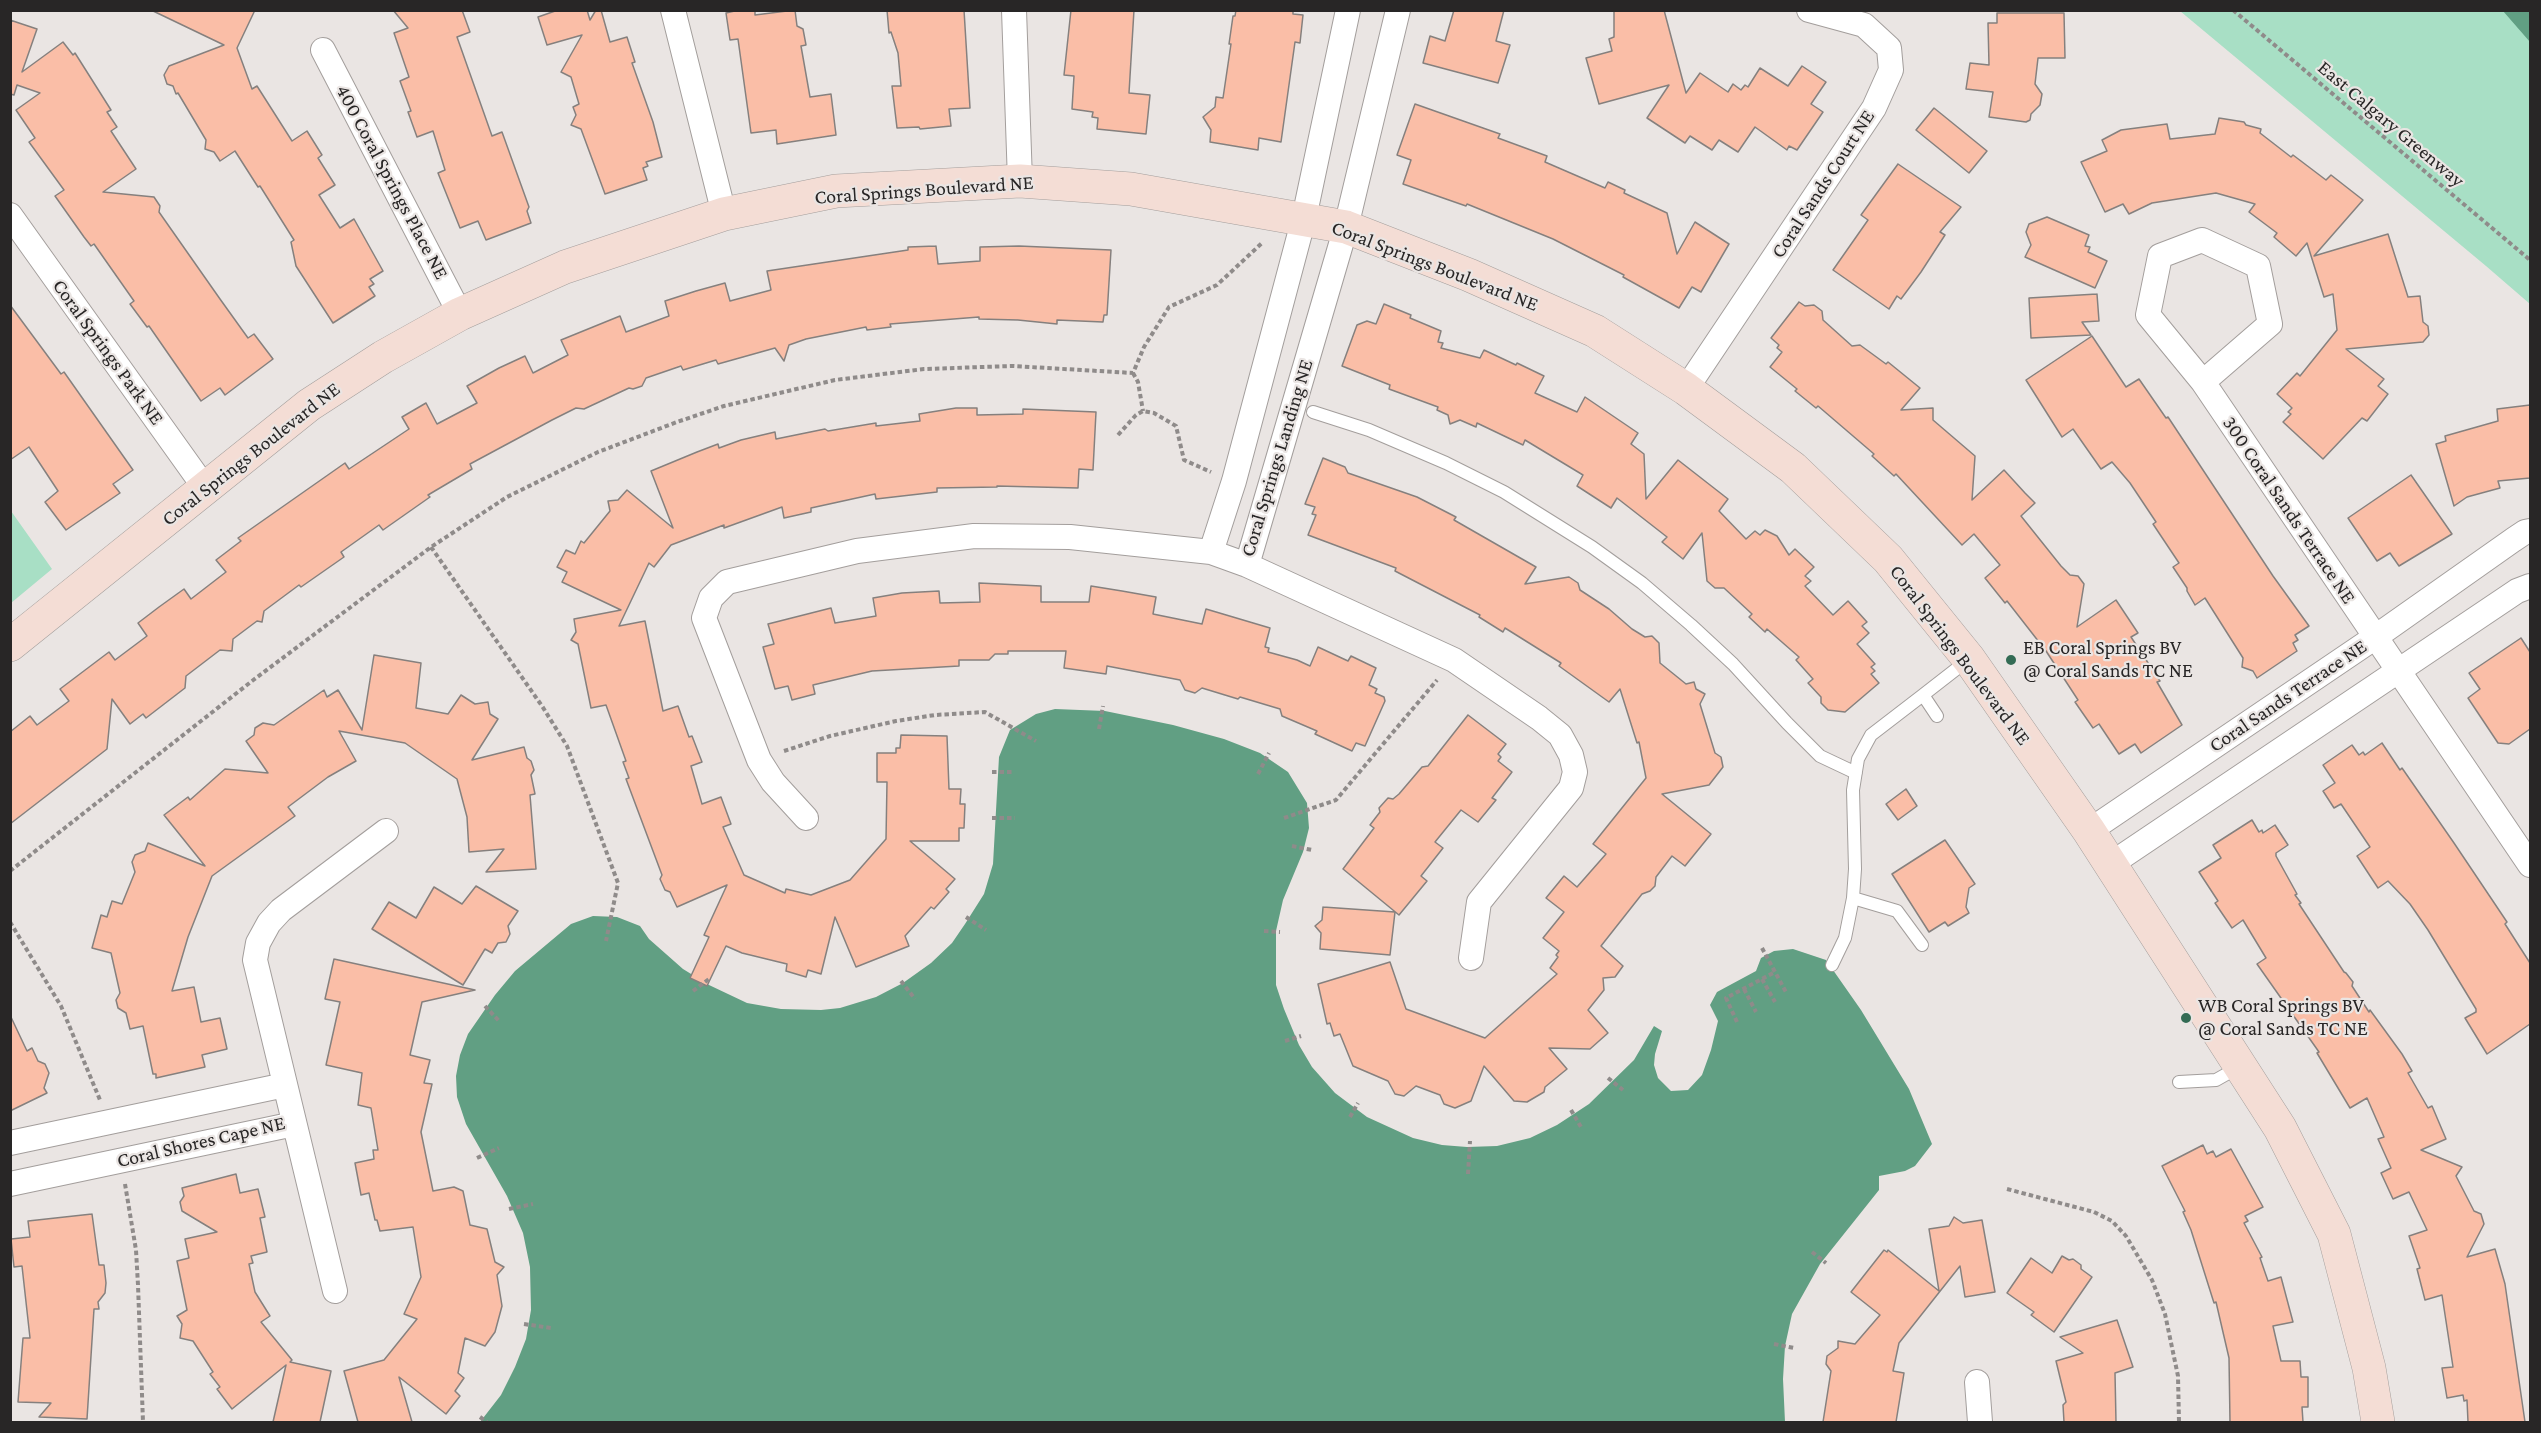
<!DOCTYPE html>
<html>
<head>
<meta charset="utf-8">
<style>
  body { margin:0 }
  #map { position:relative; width:2541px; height:1433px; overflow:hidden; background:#eae5e3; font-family:"Crimson Pro",serif }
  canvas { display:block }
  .frame { position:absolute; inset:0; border:12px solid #282626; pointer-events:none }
</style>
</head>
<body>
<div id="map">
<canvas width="2541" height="1433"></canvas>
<div class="frame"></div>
</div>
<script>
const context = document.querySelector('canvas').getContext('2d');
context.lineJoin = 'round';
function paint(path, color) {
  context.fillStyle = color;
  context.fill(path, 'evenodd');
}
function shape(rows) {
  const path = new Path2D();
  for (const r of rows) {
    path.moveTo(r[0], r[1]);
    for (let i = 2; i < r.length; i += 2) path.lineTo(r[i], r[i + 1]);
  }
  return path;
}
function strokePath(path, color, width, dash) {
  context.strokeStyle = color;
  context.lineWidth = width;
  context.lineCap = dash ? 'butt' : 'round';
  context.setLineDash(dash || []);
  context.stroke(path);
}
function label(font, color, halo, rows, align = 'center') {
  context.font = font + ' "Crimson Pro",serif';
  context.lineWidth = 4.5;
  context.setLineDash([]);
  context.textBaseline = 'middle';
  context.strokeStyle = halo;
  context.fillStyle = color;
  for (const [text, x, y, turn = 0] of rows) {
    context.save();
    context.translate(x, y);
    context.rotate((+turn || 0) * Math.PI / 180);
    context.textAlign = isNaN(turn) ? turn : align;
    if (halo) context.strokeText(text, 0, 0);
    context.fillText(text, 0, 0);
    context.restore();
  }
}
const green = shape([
  [2180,11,2530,11,2530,304,2486,266],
  [11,511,52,569,11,603,10,603]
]);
const water = shape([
  [2503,11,2530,11,2530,42],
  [1055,709,1105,711,1173,725,1224,739,1260,753,1288,772,1307,803,1309,828,1303,852,1283,900,1276,931,1276,985,1284,1009,1299,1045,1312,1067,1335,1093,1367,1117,1413,1138,1442,1145,1467,1147,1497,1146,1530,1138,1557,1125,1589,1104,1634,1060,1654,1026,1662,1031,1655,1054,1654,1065,1658,1078,1671,1091,1688,1090,1702,1075,1711,1050,1718,1021,1710,1005,1717,992,1756,971,1761,958,1774,951,1793,949,1826,960,1861,1010,1909,1089,1932,1144,1915,1166,1905,1171,1879,1176,1879,1190,1820,1264,1792,1314,1785,1346,1783,1379,1785,1422,480,1422,501,1395,515,1367,526,1339,531,1310,530,1267,523,1233,507,1196,466,1124,457,1097,456,1076,460,1055,468,1034,495,995,515,971,571,924,593,916,617,917,640,926,649,939,683,969,709,985,747,1003,781,1009,821,1010,840,1008,876,997,903,983,931,963,952,943,965,924,984,894,993,864,999,757,1010,730,1036,714]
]);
const building = shape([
  [151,10,255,10,237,48,252,89,257,86,292,141,307,131,322,155,318,158,335,185,319,195,340,228,354,219,383,271,370,279,374,284,369,287,375,296,333,323,296,266,291,242,294,240,260,186,258,187,235,151,220,161,214,152,205,149,206,140,178,93,176,94,173,86,167,84,164,75,169,66,224,45,151,10],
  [393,10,462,10,470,32,457,37,492,136,502,132,529,207,527,211,531,223,486,240,478,221,460,228,438,173,445,170,433,131,417,137,408,112,411,111,400,81,409,77,394,33,408,28,393,10],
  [558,10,587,10,590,20,596,10,601,10,610,42,627,37,635,62,632,63,653,122,662,157,646,162,648,166,643,168,647,180,605,194,581,129,571,125,576,115,573,107,579,104,571,77,561,72,582,35,547,45,538,17,558,10],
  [739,10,755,10,755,15,795,10,797,26,803,29,806,45,801,46,810,97,831,94,836,135,777,144,776,130,751,133,738,39,730,40,726,13,739,10],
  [887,10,964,10,970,108,949,109,951,126,920,129,919,127,897,128,892,86,901,86,898,53,891,32,889,33,887,10],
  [1071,10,1134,10,1129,93,1150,95,1146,134,1097,129,1098,118,1092,117,1093,112,1072,109,1074,76,1064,75,1071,10],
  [1236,10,1293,10,1293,14,1303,15,1300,43,1295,42,1281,142,1259,138,1258,150,1210,142,1211,130,1203,117,1215,107,1216,97,1223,98,1231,44,1229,44,1233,16,1235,16,1236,10],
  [1454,10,1504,10,1496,41,1510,45,1498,83,1423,63,1430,36,1445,41,1454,10],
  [1614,10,1664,10,1686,93,1700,73,1728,92,1733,84,1741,90,1745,85,1748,87,1760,68,1788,86,1802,66,1826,82,1811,104,1823,112,1797,150,1789,146,1787,150,1755,127,1738,152,1719,140,1712,150,1690,136,1685,143,1647,118,1669,85,1599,104,1586,58,1612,51,1609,39,1614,37,1614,10],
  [1997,13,2064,13,2065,58,2038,58,2035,84,2042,94,2040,105,2031,114,2030,120,2026,122,1989,117,1993,92,1966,89,1970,63,1989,65,1988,23,1997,23,1997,13],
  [10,20,37,29,22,72,63,42,73,55,75,53,111,110,107,112,117,127,111,131,136,169,103,192,154,197,160,206,159,212,220,299,248,338,254,334,273,359,225,395,220,388,201,401,149,326,147,327,130,304,134,301,94,244,91,246,84,237,55,196,64,190,29,142,35,138,16,110,40,93,17,85,14,95,10,94,10,20],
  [1415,104,1500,134,1498,138,1547,156,1545,162,1605,188,1608,182,1625,190,1624,193,1667,213,1677,254,1695,222,1729,244,1701,292,1692,287,1679,308,1623,277,1624,275,1553,239,1467,204,1466,206,1403,184,1411,160,1397,155,1415,104],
  [1934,108,1987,151,1969,173,1916,130,1934,108],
  [2219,118,2244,122,2246,125,2261,129,2260,133,2291,157,2293,155,2326,180,2331,175,2363,200,2314,256,2388,234,2408,297,2420,296,2423,322,2428,326,2429,335,2423,342,2346,349,2384,379,2378,386,2388,394,2367,421,2362,418,2323,459,2283,422,2291,414,2288,412,2292,408,2277,394,2297,373,2300,376,2337,330,2333,294,2324,297,2307,243,2296,256,2274,237,2277,233,2249,212,2255,204,2216,193,2152,203,2129,214,2123,204,2105,212,2081,162,2107,151,2102,140,2121,130,2167,124,2170,139,2215,134,2219,118],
  [1898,164,1961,207,1940,232,1945,235,1921,272,1901,299,1897,296,1889,309,1833,270,1868,220,1861,215,1898,164],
  [2047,217,2089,235,2085,246,2090,247,2088,252,2107,261,2095,288,2025,257,2031,245,2026,232,2029,224,2047,217],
  [936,246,938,264,980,261,980,247,1019,246,1111,250,1107,315,1104,315,1103,322,1057,320,1057,324,1018,320,979,319,979,317,890,324,891,327,867,330,866,327,806,339,789,345,784,361,775,348,718,364,716,360,683,370,681,366,646,378,642,386,633,389,629,388,584,409,576,408,552,420,470,464,472,469,428,495,430,497,383,530,379,525,341,552,344,557,301,587,299,585,264,611,262,622,257,621,233,639,232,651,220,650,186,676,185,688,146,718,143,714,130,724,112,699,107,749,10,824,10,732,30,716,37,725,69,701,60,689,109,652,115,660,147,636,138,623,159,607,184,589,191,599,226,572,216,560,241,541,238,538,345,463,349,469,409,429,402,417,426,403,437,424,477,403,467,386,499,368,525,356,533,373,568,355,561,340,620,316,626,332,669,316,665,301,696,291,725,283,730,301,771,290,767,271,908,250,908,247,936,246],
  [2097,294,2099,321,2082,322,2091,335,2031,338,2029,298,2097,294],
  [1799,302,1805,306,1814,305,1822,311,1823,320,1852,346,1860,345,1886,364,1888,362,1920,388,1901,410,1933,408,1933,420,1975,456,1972,500,2004,470,2025,493,2035,503,2021,516,2061,566,2070,575,2078,576,2084,584,2077,627,2116,600,2138,633,2131,637,2160,681,2157,682,2182,725,2141,753,2135,744,2119,754,2099,724,2093,728,2075,702,2078,700,2046,651,2007,601,2005,603,1985,578,2000,565,1974,534,1962,545,1896,474,1894,476,1872,456,1874,454,1818,406,1816,408,1795,391,1797,389,1770,367,1782,352,1777,348,1779,345,1771,338,1799,302],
  [1384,304,1411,315,1410,318,1441,331,1438,342,1443,343,1441,348,1480,358,1484,350,1516,365,1517,363,1544,376,1535,393,1577,412,1585,397,1638,433,1631,444,1644,454,1646,499,1678,460,1728,499,1719,511,1746,539,1755,531,1760,535,1765,530,1777,536,1789,555,1795,549,1814,567,1805,576,1811,581,1805,586,1833,615,1848,601,1867,622,1862,626,1869,633,1857,644,1875,664,1871,667,1875,671,1871,674,1879,683,1845,712,1828,710,1821,703,1821,697,1808,683,1813,679,1796,660,1799,657,1767,629,1765,632,1749,617,1752,614,1724,588,1715,588,1707,581,1702,533,1683,559,1662,542,1667,537,1617,498,1611,508,1577,486,1583,475,1525,440,1523,445,1477,423,1476,427,1460,420,1450,424,1448,415,1437,410,1438,407,1389,389,1390,385,1342,366,1357,325,1367,321,1376,324,1384,304],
  [10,305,61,374,64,372,133,470,113,484,120,493,66,530,45,502,58,491,29,447,10,460,10,305],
  [2092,336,2126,387,2139,379,2166,418,2168,417,2273,576,2309,626,2295,635,2298,640,2293,643,2297,651,2257,678,2253,671,2242,667,2243,658,2205,598,2195,605,2187,591,2187,588,2173,567,2179,563,2153,524,2156,522,2130,483,2112,462,2101,469,2073,429,2062,437,2026,380,2092,336],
  [2530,405,2530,478,2498,481,2500,488,2467,497,2454,506,2436,444,2446,441,2445,436,2498,421,2497,409,2530,405],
  [956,408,977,408,977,415,1023,414,1023,409,1096,412,1093,470,1079,469,1078,488,997,486,997,487,937,488,937,492,876,499,875,494,811,508,811,512,784,518,782,507,724,528,724,525,671,545,654,567,649,563,619,626,645,621,663,711,678,706,689,737,692,736,702,762,691,766,702,804,721,797,731,824,723,827,744,875,785,893,786,889,811,895,850,880,886,839,887,782,877,782,877,753,896,753,896,748,900,748,901,735,947,736,949,789,961,789,960,804,965,804,964,828,959,828,959,841,910,841,955,879,946,889,949,892,934,909,931,907,905,936,909,946,856,967,835,917,821,974,808,970,806,977,786,971,787,964,742,953,726,946,707,986,690,978,709,937,704,935,727,885,677,907,670,892,665,890,660,879,662,875,626,779,629,778,623,762,626,761,606,705,591,708,578,644,571,640,576,632,574,619,621,610,562,582,567,572,557,567,566,550,575,554,581,541,584,543,610,511,608,501,618,500,627,490,673,528,651,471,697,452,718,444,719,448,741,440,775,432,776,439,825,429,828,431,876,423,876,426,920,421,919,414,956,408],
  [1323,458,1345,467,1348,473,1417,497,1456,517,1454,520,1536,567,1525,584,1569,577,1578,583,1580,590,1609,609,1632,629,1645,637,1652,636,1659,643,1660,663,1686,684,1694,682,1696,689,1705,694,1700,704,1715,753,1721,757,1723,767,1709,785,1662,794,1711,834,1685,866,1672,856,1656,877,1655,886,1650,891,1642,894,1601,946,1623,966,1615,977,1603,978,1604,990,1588,1010,1608,1033,1590,1049,1549,1048,1567,1069,1545,1087,1544,1092,1527,1102,1514,1101,1484,1066,1471,1101,1455,1108,1444,1104,1440,1095,1416,1086,1404,1096,1395,1094,1388,1081,1353,1066,1340,1034,1334,1036,1330,1023,1327,1024,1318,984,1390,962,1406,1009,1485,1038,1557,974,1550,968,1558,957,1556,955,1559,951,1543,938,1564,912,1546,898,1564,876,1577,887,1606,854,1593,844,1646,778,1639,742,1637,743,1620,689,1609,702,1559,666,1561,663,1505,628,1503,632,1479,617,1480,615,1395,571,1396,568,1308,535,1316,515,1312,514,1315,507,1305,504,1323,458],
  [2411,475,2452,534,2399,566,2390,553,2377,561,2348,518,2411,475],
  [979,583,1041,586,1041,602,1089,602,1091,586,1122,591,1156,597,1153,614,1202,624,1206,609,1270,628,1265,647,1269,648,1268,652,1297,660,1310,666,1318,647,1348,661,1351,656,1376,668,1369,685,1377,689,1375,693,1384,697,1385,701,1365,746,1356,743,1352,751,1315,734,1317,731,1282,716,1280,709,1240,697,1238,699,1202,688,1195,693,1185,690,1180,680,1107,666,1106,674,1064,668,1066,651,1008,651,1008,654,995,654,989,660,959,660,959,666,872,671,813,685,815,694,792,700,788,686,775,689,763,647,774,644,768,624,831,608,835,623,876,616,873,598,902,593,939,591,940,603,980,602,979,583],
  [2521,638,2530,652,2530,729,2509,744,2498,743,2468,698,2480,689,2469,673,2521,638],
  [374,655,421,663,416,708,448,714,461,695,475,704,488,702,490,714,498,719,472,760,524,747,527,758,531,761,534,770,531,775,535,794,530,795,536,869,486,872,504,849,469,852,467,817,457,779,405,743,339,731,356,761,328,777,288,807,295,816,212,876,188,937,172,991,194,987,201,1022,220,1018,227,1049,202,1055,205,1067,156,1078,156,1074,153,1074,143,1026,130,1029,126,1013,118,1008,116,1000,120,993,111,953,92,948,101,915,107,917,112,901,122,904,135,872,132,862,135,855,145,851,148,843,205,866,164,815,188,797,190,800,225,769,268,773,246,741,254,735,255,728,263,723,274,725,324,690,327,697,338,690,362,730,374,655],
  [1468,715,1506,744,1498,754,1501,757,1498,761,1512,772,1492,798,1496,800,1478,822,1461,810,1435,842,1443,848,1421,876,1427,881,1399,915,1343,869,1374,828,1370,825,1380,812,1379,808,1388,798,1393,799,1399,794,1422,767,1428,766,1468,715],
  [2382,743,2400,770,2402,768,2454,843,2507,922,2505,924,2530,963,2530,1024,2487,1054,2465,1018,2476,1012,2476,1009,2428,930,2410,904,2388,881,2378,888,2357,856,2370,847,2341,804,2334,808,2323,791,2335,783,2323,765,2352,745,2359,755,2363,752,2365,755,2382,743],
  [1906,789,1917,806,1898,820,1886,804,1906,789],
  [2252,820,2259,832,2262,830,2263,833,2275,825,2288,845,2276,853,2276,856,2297,894,2295,895,2301,903,2299,904,2344,972,2346,973,2353,982,2352,986,2369,1012,2370,1010,2402,1054,2412,1071,2408,1073,2428,1108,2432,1106,2446,1139,2421,1150,2462,1167,2456,1176,2474,1211,2481,1214,2484,1224,2467,1257,2495,1249,2505,1284,2525,1422,2468,1422,2467,1400,2464,1401,2463,1395,2447,1398,2442,1368,2453,1367,2442,1295,2425,1300,2417,1269,2420,1268,2409,1236,2427,1230,2409,1192,2393,1199,2381,1173,2391,1168,2378,1139,2384,1137,2367,1098,2350,1108,2317,1053,2319,1052,2257,964,2266,958,2243,920,2232,928,2215,903,2218,901,2199,872,2221,858,2213,845,2252,820],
  [1945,840,1975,884,1969,888,1966,907,1969,913,1948,926,1945,922,1929,932,1892,874,1945,840],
  [476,886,518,911,508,926,510,934,506,942,498,943,492,953,485,949,463,985,372,929,389,902,416,918,434,887,462,904,476,886],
  [1323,907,1395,912,1390,955,1320,949,1321,933,1315,926,1322,920,1323,907],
  [334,959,475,990,422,1002,410,1055,430,1060,424,1083,432,1084,421,1132,433,1191,454,1187,463,1191,470,1225,487,1229,495,1262,504,1267,497,1275,502,1306,495,1332,485,1346,465,1338,458,1373,464,1378,455,1391,460,1396,446,1414,399,1377,412,1422,358,1422,344,1371,384,1360,417,1319,404,1314,421,1277,413,1227,380,1231,377,1220,375,1220,369,1193,361,1195,355,1163,374,1159,373,1150,378,1150,371,1108,358,1105,362,1073,326,1065,340,1002,325,999,334,959],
  [10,1015,27,1051,32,1048,38,1061,45,1064,49,1073,44,1088,47,1093,10,1111,10,1015],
  [2203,1145,2207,1154,2213,1151,2216,1157,2231,1149,2263,1207,2245,1216,2248,1221,2244,1223,2262,1257,2260,1258,2268,1281,2281,1277,2293,1322,2273,1326,2281,1361,2300,1361,2301,1377,2308,1377,2308,1407,2302,1407,2303,1422,2230,1422,2229,1358,2216,1302,2214,1303,2191,1230,2183,1212,2185,1211,2162,1166,2203,1145],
  [236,1174,240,1193,258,1189,265,1217,260,1218,267,1252,251,1256,253,1263,249,1264,255,1292,270,1316,261,1322,292,1360,290,1362,331,1371,320,1422,273,1422,286,1365,232,1409,217,1389,220,1387,210,1374,213,1372,193,1341,180,1338,182,1324,177,1316,187,1310,177,1261,189,1258,185,1239,217,1232,182,1211,180,1202,184,1196,182,1188,236,1174],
  [92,1214,99,1265,104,1265,106,1283,105,1293,98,1302,99,1309,94,1309,87,1419,39,1417,51,1403,18,1402,23,1338,30,1338,22,1266,14,1267,11,1239,30,1237,28,1221,92,1214],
  [1954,1217,1963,1223,1982,1220,1995,1292,1965,1297,1960,1266,1899,1343,1893,1371,1904,1373,1896,1422,1823,1422,1831,1371,1826,1364,1827,1356,1838,1348,1838,1341,1855,1344,1880,1315,1851,1292,1884,1250,1887,1252,1888,1250,1939,1291,1929,1229,1949,1226,1954,1217],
  [2062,1256,2069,1260,2073,1259,2081,1265,2081,1269,2092,1277,2054,1332,2031,1315,2034,1312,2007,1293,2031,1258,2052,1273,2062,1256],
  [2117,1320,2133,1367,2115,1373,2116,1422,2064,1422,2063,1405,2066,1402,2056,1361,2083,1353,2060,1337,2117,1320]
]);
const path = shape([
  [2233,10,2530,260],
  [1133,373,1138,382,1143,411],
  [1118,435,1136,415,1143,411,1154,413,1176,426,1184,460,1211,472],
  [431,547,542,706,567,746,618,883,606,941],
  [1099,729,1103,706],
  [784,751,830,736,896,721,935,715,985,712,1036,741],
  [992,772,1013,772],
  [1258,774,1269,753],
  [992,818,1015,818],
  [1284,818,1336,800,1437,680],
  [1292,846,1312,850],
  [10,871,252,681,431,547,507,497,598,452,677,422,724,406,835,380,924,369,1013,366,1133,373,1144,347,1169,307,1217,285,1262,243],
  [966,917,986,930],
  [10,922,61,1006,100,1100],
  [1264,931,1280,932],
  [1762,948,1787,994],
  [1762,979,1775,1002],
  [901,981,915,999],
  [1744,989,1756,1012],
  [693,991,709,979],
  [485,1006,499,1021],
  [1737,1022,1726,998,1775,972],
  [1285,1041,1301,1036],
  [1608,1078,1623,1090],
  [1571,1110,1581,1127],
  [1350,1117,1358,1103],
  [477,1158,499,1148],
  [1468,1174,1470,1141],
  [125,1184,136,1250,138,1285,143,1422],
  [2007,1189,2094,1212,2112,1221,2126,1236,2152,1280,2165,1314,2178,1376,2179,1422],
  [509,1209,533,1204],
  [1812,1252,1826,1263],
  [524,1324,551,1328],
  [1774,1344,1794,1348],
  [480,1417,487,1422]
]);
const lane = shape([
  [1313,412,1369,430,1446,463,1504,492,1592,547,1642,583,1691,625,1733,664,1787,723,1820,756,1856,773],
  [1937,716,1923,695,1968,660],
  [1853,898,1897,911,1922,945],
  [1832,965,1845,938,1853,898,1855,869,1853,790,1858,759,1871,735,1923,695],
  [2179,1082,2216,1080,2239,1067]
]);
const street = shape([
  [673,10,724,214],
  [1014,10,1020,181],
  [323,50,460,314],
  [10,215,205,488],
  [2203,382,2270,324,2258,266,2202,240,2160,256,2148,315,2203,382,2530,865],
  [1686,389,1874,108,1891,70,1889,48,1864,25,1809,10],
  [1211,552,1234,481,1304,218,1348,10],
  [1247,565,1346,227,1398,10],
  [806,818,773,782,759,760,704,618,711,598,727,582,857,551,974,536,1070,537,1211,552,1247,565,1454,660,1539,718,1560,735,1571,755,1575,772,1571,788,1479,902,1471,958],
  [2089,831,2374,638,2513,540,2525,532,2530,531],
  [2111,864,2517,591,2530,586],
  [10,1143,285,1085],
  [10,1184,294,1124],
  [335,1291,255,960,258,943,269,923,281,910,386,831],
  [1977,1382,1980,1422]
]);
const secondary = shape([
  [10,645,309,405,383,357,460,314,565,267,724,214,836,191,1020,181,1131,189,1346,227,1469,275,1595,331,1686,389,1793,468,1888,559,1969,659,2089,831,2280,1128,2334,1234,2369,1368,2378,1422]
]);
const markers = [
  [2011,660,6,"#336b54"],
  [2186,1018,6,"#336b54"]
];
const streetNames = [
  ["East Calgary Greenway",2391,124,40],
  ["400 Coral Springs Place NE",392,182,62],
  ["Coral Sands Court NE",1823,184,-57],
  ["Coral Springs Boulevard NE",924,190,-4],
  ["Coral Springs Boulevard NE",1435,266,21],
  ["Coral Springs Park NE",108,352,54],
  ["Coral Springs Boulevard NE",251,454,-38],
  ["Coral Springs Landing NE",1277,458,-73],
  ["300 Coral Sands Terrace NE",2289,510,56],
  ["Coral Springs Boulevard NE",1960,655,53],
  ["Coral Sands Terrace NE",2288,696,-34],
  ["Coral Shores Cape NE",201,1142,-13]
];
const poiNames = [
  ["EB Coral Springs BV",2023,648],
  ["@ Coral Sands TC NE",2023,671],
  ["WB Coral Springs BV",2198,1006],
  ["@ Coral Sands TC NE",2198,1029]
];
paint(green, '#a8dfc5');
paint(water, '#619f83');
paint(building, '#fabea7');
strokePath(building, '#85807e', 1.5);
strokePath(lane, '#a39e9c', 14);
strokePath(street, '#a39e9c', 26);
strokePath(secondary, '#a39e9c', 34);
strokePath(path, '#8f8b8a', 4, [4.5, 3]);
strokePath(lane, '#fff', 12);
strokePath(street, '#fff', 24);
strokePath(secondary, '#f4ddd5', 33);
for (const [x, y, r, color] of markers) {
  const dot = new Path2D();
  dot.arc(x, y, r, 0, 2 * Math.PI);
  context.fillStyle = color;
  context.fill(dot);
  strokePath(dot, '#eae5e3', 2);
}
label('20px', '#282626', '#eae5e3', streetNames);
label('20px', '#282626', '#eae5e3', poiNames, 'left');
</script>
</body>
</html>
